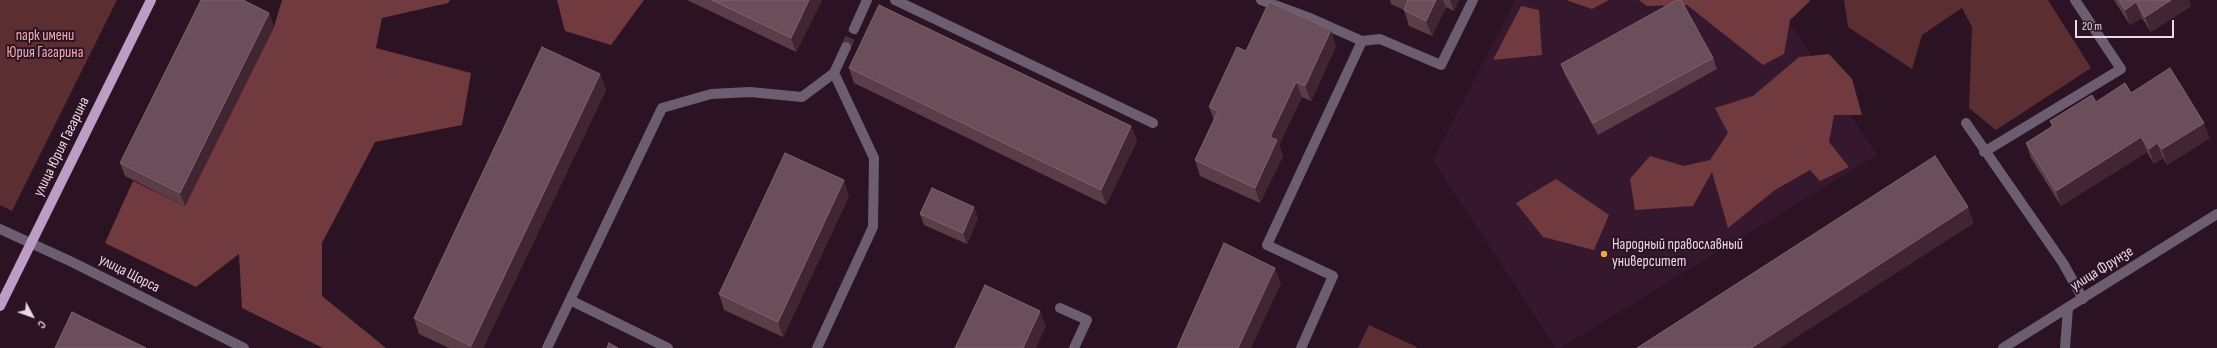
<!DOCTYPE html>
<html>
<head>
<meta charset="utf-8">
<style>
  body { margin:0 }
  #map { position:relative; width:2217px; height:348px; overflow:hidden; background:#2b1324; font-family:"Sofia Sans Condensed",sans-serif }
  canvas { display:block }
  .north { position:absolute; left:12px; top:296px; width:40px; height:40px; -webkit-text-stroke:3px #2b1324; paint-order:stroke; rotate:131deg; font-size:11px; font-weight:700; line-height:16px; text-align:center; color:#ead9e4 }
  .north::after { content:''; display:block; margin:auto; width:14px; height:18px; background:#ead9e4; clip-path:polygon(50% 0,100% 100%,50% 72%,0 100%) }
  .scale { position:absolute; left:2075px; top:20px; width:99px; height:18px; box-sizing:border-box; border:2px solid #ead9e4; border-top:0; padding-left:5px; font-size:12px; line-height:14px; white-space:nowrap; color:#ead9e4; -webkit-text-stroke:3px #2b1324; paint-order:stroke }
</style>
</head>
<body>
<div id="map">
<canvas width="2217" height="348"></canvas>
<div class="north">С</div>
<div class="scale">20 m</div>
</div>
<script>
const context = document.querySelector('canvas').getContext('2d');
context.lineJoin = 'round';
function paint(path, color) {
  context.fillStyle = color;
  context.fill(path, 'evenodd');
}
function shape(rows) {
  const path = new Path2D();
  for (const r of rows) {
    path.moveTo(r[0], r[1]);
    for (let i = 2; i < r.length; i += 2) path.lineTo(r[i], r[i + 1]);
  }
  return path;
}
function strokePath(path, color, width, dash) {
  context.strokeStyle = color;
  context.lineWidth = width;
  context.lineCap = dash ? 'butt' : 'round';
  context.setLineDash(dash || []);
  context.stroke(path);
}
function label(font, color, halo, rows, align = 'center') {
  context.font = font + ' "Sofia Sans Condensed",sans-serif';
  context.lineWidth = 4;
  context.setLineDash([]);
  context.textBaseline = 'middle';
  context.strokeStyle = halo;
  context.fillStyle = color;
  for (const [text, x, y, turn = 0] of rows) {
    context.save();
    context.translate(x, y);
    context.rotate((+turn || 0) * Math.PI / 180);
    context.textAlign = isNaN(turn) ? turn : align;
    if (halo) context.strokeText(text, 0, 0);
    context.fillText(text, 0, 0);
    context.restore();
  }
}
const built = shape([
  [1515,0,1775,0,1877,155,1560,348,1556,348,1433,160]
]);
const green = shape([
  [0,0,117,0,12,211,0,205],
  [1844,0,2048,0,2091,68,1996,130,1969,108,1972,27,1962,8,1922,35,1912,69,1848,27],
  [1369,325,1417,347,1416,348,1358,348]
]);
const forest = shape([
  [282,0,450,0,448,3,382,18,376,48,471,73,462,125,375,142,322,243,322,296,386,348,323,348,242,308,239,254,196,287,105,243,133,181,185,206,274,27],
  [557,0,644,0,611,45,565,31],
  [1566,0,1609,0,1592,9],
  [1639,0,1809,0,1810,1,1790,20,1784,54,1763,65,1687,5,1647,6],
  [1521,6,1539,10,1542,55,1493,60],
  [1829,54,1852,79,1862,115,1834,115,1829,142,1849,167,1820,181,1810,170,1775,190,1728,228,1712,172,1693,206,1635,210,1630,179,1650,156,1684,166,1710,160,1728,133,1715,108,1753,96,1799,57],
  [1556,179,1609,215,1594,250,1543,237,1516,203]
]);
const minorTunnel = shape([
  [846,47,854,29]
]);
const minor = shape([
  [895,0,1153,123],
  [1261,0,1310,18,1362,41],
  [854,29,867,0],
  [1362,41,1380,39,1441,65,1473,0],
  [1966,123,2063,263,2083,299],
  [1984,152,2121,69,2075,0],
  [0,229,72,262,244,348],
  [570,300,668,348],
  [1060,308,1087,320,1074,348],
  [547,348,662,108,711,94,750,92,802,97,834,73],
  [817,348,873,227,874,158,834,73,846,47],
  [1301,348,1333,276,1267,245,1362,41],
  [2003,348,2217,214],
  [2065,348,2068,308]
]);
const major = shape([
  [0,306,151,0]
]);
const wall = shape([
  [687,0,822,0,796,52],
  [1390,0,1459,0,1454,11,1446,7,1432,36,1409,26,1404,10,1391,4],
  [2114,0,2189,0,2191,6,2151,32,2142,18,2130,25],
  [269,13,274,27,185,206,125,176,120,163],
  [1336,46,1311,101,1302,97,1279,145,1283,156,1260,203,1200,176,1195,160,1214,120,1209,107,1246,51],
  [1713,58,1717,69,1598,135,1565,75,1561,64],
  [849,68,1131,126,1137,141,1106,205,854,83],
  [600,74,606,90,483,348,449,348,419,334,414,318],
  [2131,93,2210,138,2167,165,2163,158,2154,164,2147,152,2061,206,2031,158,2026,143,2052,126,2050,121,2096,102],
  [849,196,783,337,724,310,719,294],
  [920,214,978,218,967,244,924,225]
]);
const shadedWall = shape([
  [809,0,822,0,796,52,791,38],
  [1436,0,1443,0,1446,7,1432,36,1426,21],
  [1450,0,1459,0,1454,11],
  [2171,0,2189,0,2191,6,2151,32,2145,17],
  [2136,2,2142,18,2130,25,2125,10],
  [269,13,274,27,185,206,180,193],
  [1331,30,1336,46,1311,101,1305,86],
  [600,74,606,90,483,348,472,348,471,346],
  [1296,82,1302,97,1279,145,1283,156,1260,203,1255,188,1270,137],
  [2204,123,2210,138,2167,165,2162,149],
  [1131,126,1137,141,1106,205,1101,190],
  [2141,137,2147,152,2061,206,2056,191],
  [2157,143,2163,158,2154,164,2149,149],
  [844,180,849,196,783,337,778,322],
  [974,207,978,218,967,244,963,233],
  [1968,207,1974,223,1780,348,1751,348],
  [1275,268,1281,284,1251,348,1238,348],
  [1040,311,1046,326,1036,348,1023,348]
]);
const building = shape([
  [201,0,243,0,269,13,180,193,120,163,201,0],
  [712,0,809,0,791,38,712,0],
  [1408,0,1436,0,1426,21,1404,10,1408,0],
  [1677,0,1681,0,1713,58,1593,123,1561,64,1677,0],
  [2119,0,2171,0,2145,17,2136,2,2125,10,2119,0],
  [1269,2,1331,30,1305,86,1296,82,1270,137,1277,140,1255,188,1195,160,1218,111,1209,107,1237,47,1246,51,1269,2],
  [879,5,1131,126,1101,190,849,68,879,5],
  [542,47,600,74,471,346,414,318,542,47],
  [2170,68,2204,123,2162,149,2157,143,2149,149,2141,137,2056,191,2026,143,2053,126,2050,121,2092,95,2096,102,2125,83,2131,93,2170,68],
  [785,153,844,180,778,322,719,294,785,153],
  [1935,156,1968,207,1751,348,1637,348,1935,156],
  [932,188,974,207,963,233,920,214,932,188],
  [1224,243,1275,268,1238,348,1177,348,1224,243],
  [985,285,1040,311,1023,348,955,348,985,285],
  [72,312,146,348,55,348,72,312],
  [609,343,618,348,607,348,609,343]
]);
const markers = [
  [1604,254,4,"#efa73d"]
];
const parkNames = [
  ["парк имени",45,36],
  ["Юрия Гагарина",45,53]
];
const streetNames = [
  ["улица Юрия Гагарина",62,147,-64],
  ["улица Фрунзе",2102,269,-32],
  ["улица Щорса",129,274,27]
];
const poiNames = [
  ["Народный православный",1612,245],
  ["университет",1612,262]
];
paint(built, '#36182e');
paint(green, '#5b2e31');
paint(forest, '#713a3e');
strokePath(minorTunnel, '#483141', 10, [10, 5]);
strokePath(minor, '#6c5d70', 10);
strokePath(major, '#bd9dc5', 10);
paint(wall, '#5b3d48');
paint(shadedWall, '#412532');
paint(building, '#6a4e59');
strokePath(building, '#7e636e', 1);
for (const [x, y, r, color] of markers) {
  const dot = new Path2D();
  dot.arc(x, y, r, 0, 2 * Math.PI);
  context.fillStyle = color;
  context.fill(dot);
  strokePath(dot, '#2b1324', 1.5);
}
label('15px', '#f6adb0', '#2b1324', parkNames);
label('15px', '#ead9e4', '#2b1324', streetNames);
label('15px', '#ead9e4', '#2b1324', poiNames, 'left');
</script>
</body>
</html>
